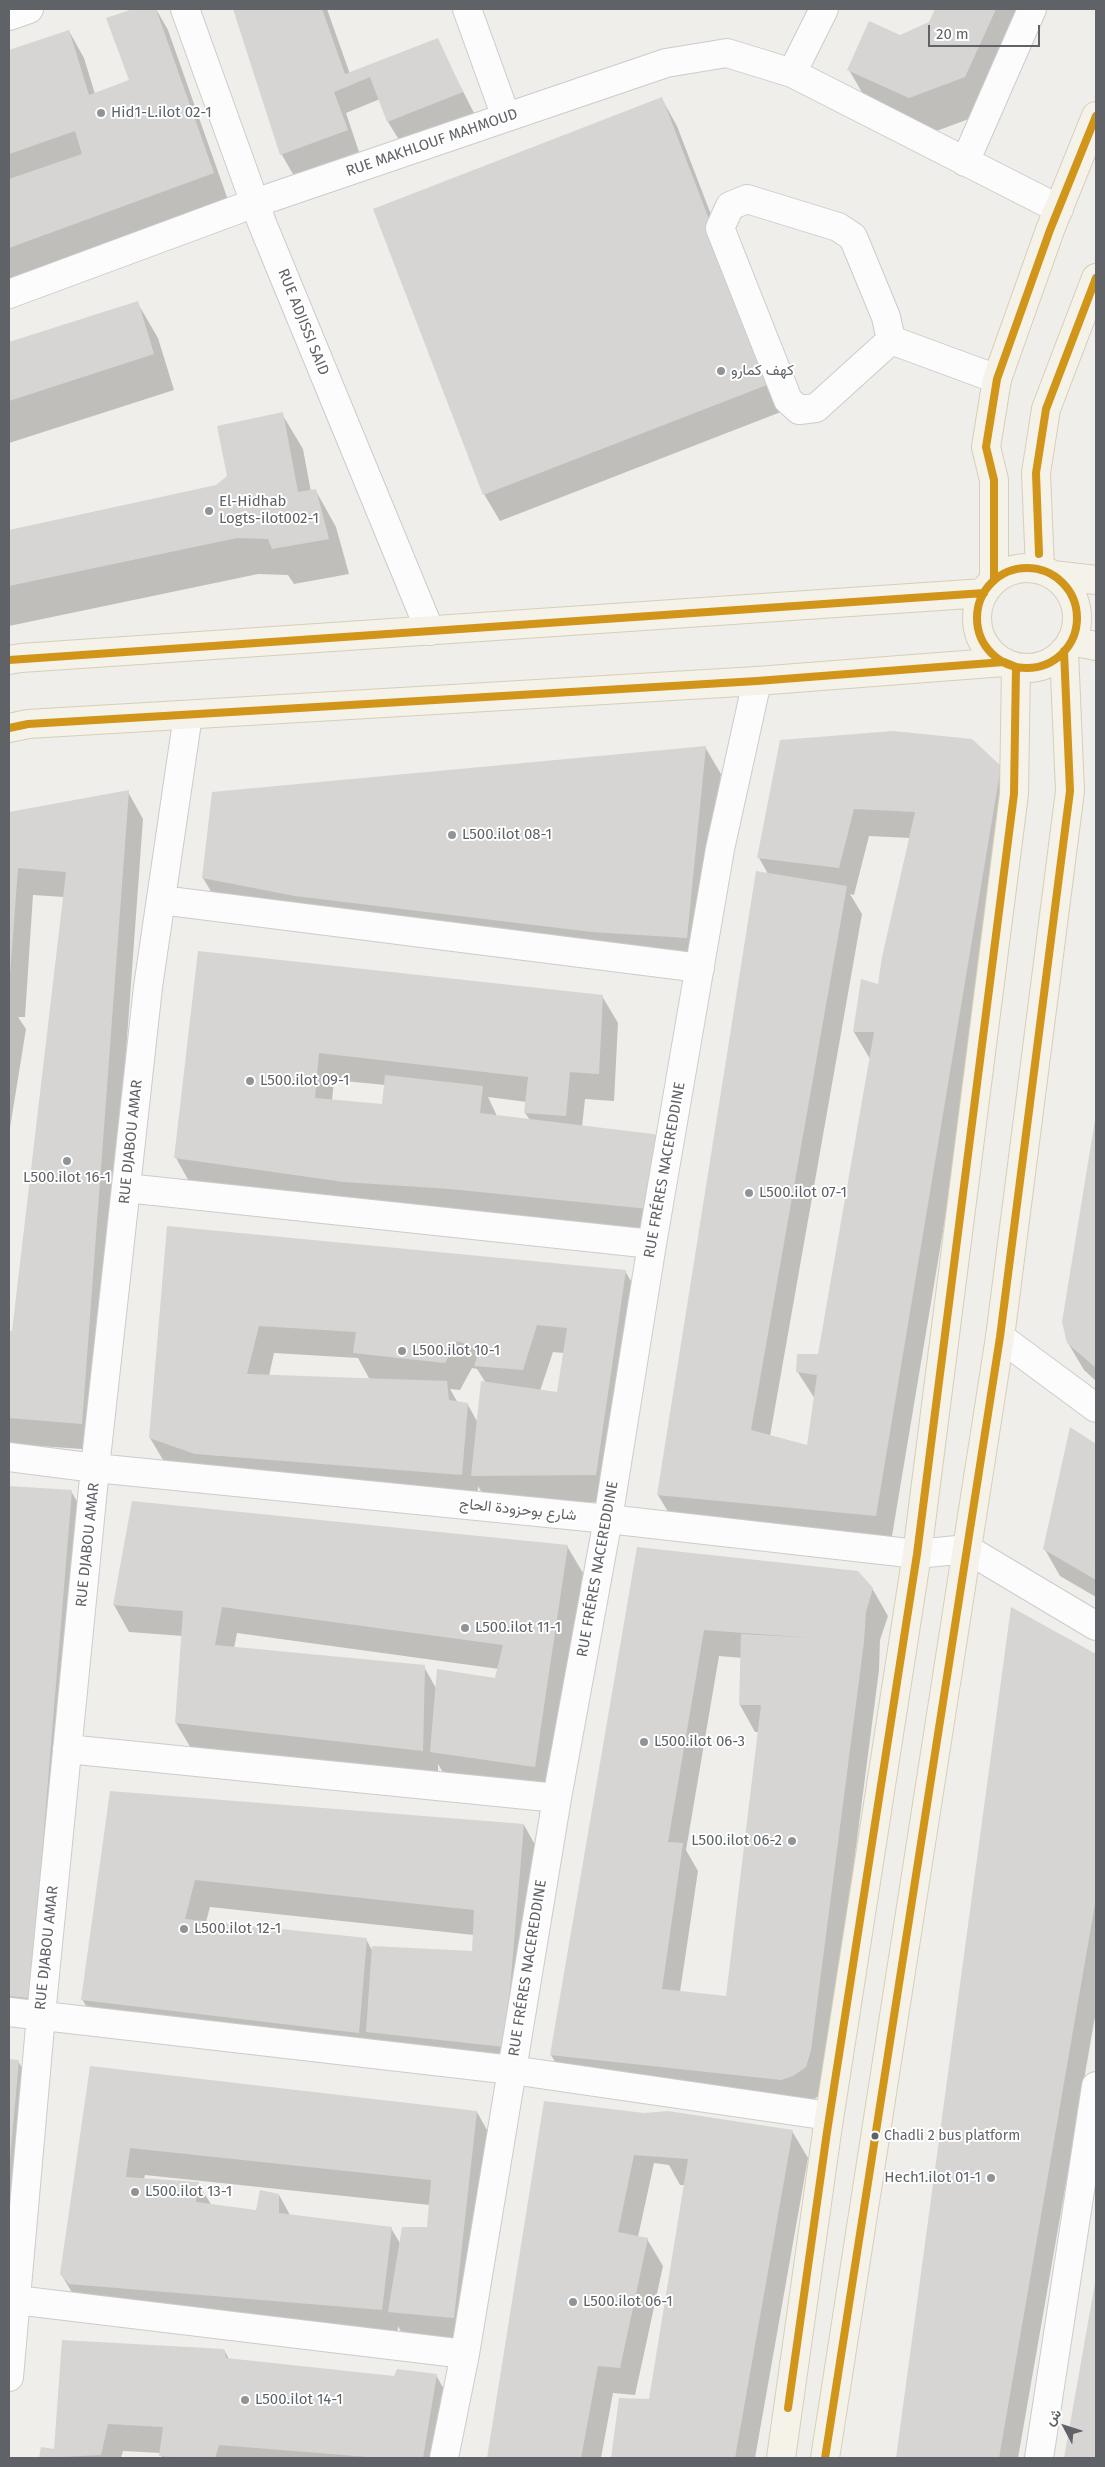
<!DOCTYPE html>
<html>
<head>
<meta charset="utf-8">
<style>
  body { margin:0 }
  #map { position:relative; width:1105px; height:2467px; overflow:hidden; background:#efeeea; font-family:"Fira Sans",Vazirmatn,sans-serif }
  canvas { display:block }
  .frame { position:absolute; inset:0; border:10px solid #5f6368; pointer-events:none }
  .north { position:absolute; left:1040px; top:2402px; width:50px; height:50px; -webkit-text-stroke:4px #fff; paint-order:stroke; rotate:310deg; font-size:14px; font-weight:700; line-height:20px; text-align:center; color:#5f6368 }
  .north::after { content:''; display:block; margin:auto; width:18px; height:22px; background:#5f6368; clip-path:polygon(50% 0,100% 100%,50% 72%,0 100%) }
  .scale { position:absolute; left:928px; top:25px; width:112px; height:22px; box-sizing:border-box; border:2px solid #5f6368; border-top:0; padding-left:6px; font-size:15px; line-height:18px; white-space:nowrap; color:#5f6368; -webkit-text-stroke:4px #fff; paint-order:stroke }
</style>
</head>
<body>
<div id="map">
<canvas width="1105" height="2467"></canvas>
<div class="frame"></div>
<div class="north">ش</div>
<div class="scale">20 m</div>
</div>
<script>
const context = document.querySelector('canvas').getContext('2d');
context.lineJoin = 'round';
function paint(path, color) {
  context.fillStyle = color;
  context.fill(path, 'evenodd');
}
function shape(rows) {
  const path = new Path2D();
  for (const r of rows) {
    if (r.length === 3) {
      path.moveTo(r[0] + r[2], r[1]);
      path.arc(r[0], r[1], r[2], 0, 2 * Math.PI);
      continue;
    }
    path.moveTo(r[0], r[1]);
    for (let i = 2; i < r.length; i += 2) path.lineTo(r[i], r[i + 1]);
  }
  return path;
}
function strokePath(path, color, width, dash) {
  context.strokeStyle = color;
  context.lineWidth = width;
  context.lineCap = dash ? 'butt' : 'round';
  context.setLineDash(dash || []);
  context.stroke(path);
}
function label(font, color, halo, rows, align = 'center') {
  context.font = font + ' "Fira Sans",Vazirmatn,sans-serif';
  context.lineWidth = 4;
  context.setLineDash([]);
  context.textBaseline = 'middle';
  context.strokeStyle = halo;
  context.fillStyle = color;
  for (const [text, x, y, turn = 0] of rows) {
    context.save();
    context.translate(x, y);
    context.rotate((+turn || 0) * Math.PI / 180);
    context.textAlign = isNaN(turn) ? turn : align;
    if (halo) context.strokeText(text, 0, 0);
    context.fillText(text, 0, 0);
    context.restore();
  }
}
const shadow = shape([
  [137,9,156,9,168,30,228,200,9,281,9,52,69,31,84,58,95,94,130,81,108,19],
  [234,9,327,9,350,74,437,40,474,113,401,143,388,122,380,99,346,113,359,152,294,176,282,155,267,105],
  [936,9,1032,9,985,113,931,133,870,106,849,70,900,36,930,23],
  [662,99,677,126,786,410,500,521,484,494],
  [137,302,158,338,174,390,9,443,9,343],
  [282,414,303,449,311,492,316,491,336,527,349,574,294,584,288,575,258,574,9,626,9,531,216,487,228,476],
  [781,742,1000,767,1016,794,891,1542,674,1522,658,1495,768,874,759,858],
  [869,836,910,838,879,986,862,980,854,1032,870,1059,819,1356,797,1371,815,1399,808,1447,770,1436,862,914,850,894,854,895],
  [705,747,721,774,702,965,219,905,203,878],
  [128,792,143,819,97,1450,9,1444,9,1332,13,1332,64,897,33,895,25,1017,18,1017,26,1029,9,1134,9,813],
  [199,953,602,996,618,1023,614,1101,585,1099,582,1127,660,1136,665,1236,191,1185,176,1158],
  [334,1080,385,1085,383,1106,332,1101],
  [488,1097,527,1102,525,1113,530,1120,497,1116],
  [1096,1121,1096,1381,1084,1370,1068,1343,1064,1322],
  [168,1228,625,1271,641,1298,611,1502,488,1503,478,1486,477,1502,166,1465,150,1438],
  [553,1352,564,1353,558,1393,540,1391],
  [274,1353,358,1358,370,1380,269,1376],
  [472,1368,477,1369,486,1383,478,1423,468,1405,458,1403,450,1389,460,1390],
  [1071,1429,1096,1446,1096,1597,1060,1576,1044,1548],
  [9,1487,71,1491,87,1519,45,2025,9,2021],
  [567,1546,583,1573,550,1793,447,1779,438,1764,438,1778,192,1750,176,1723,183,1636,129,1632,114,1605],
  [237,1633,499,1669,496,1680,436,1688,424,1667,234,1648],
  [638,1549,872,1588,888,1616,880,1640,879,1670,826,2078,821,2094,809,2103,567,2082,551,2055],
  [719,1656,742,1658,740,1705,755,1732,759,1732,727,1998,680,1992,698,1871,686,1850],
  [1012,1609,1096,1656,1096,2011,1018,2458,898,2458],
  [111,1793,524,1825,539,1852,520,2074,98,2026,82,1999],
  [210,1907,474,1935,473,1952,373,1952,366,1939,206,1922],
  [9,2060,18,2061,34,2088,9,2370],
  [91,2067,477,2112,492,2139,469,2345,405,2339,398,2326,397,2337,77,2301,61,2274],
  [145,2175,430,2205,428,2228,401,2245,391,2228,290,2215,279,2195,257,2212,212,2206,198,2183,144,2179],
  [545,2102,792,2131,808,2158,755,2458,613,2458,621,2399,650,2400,685,2185,680,2185,669,2165,654,2163,638,2237,647,2239,663,2266,635,2395,613,2393,601,2458,488,2458],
  [1096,2286,1096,2458,1066,2458],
  [224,2350,229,2359,395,2378,436,2375,451,2402,442,2458,162,2458,161,2453,123,2451,121,2458,41,2458]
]);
const building = shape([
  [133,9,156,9,214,173,9,248,9,179,82,154,75,131,9,154,9,50,69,30,89,95,129,80,106,18],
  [233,9,322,9,345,74,438,38,463,92,387,122,370,77,334,92,348,130,280,155],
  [935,9,996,9,965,77,909,98,847,70,869,21,900,35,929,22],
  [662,97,772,383,483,495,373,209],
  [138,301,154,354,9,401,9,342],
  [283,412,298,492,316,489,329,539,272,549,268,539,237,538,9,586,9,530,216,485,227,476,217,426],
  [893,731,972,739,1001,766,876,1516,657,1495,756,871,847,886,751,1430,807,1445,817,1375,796,1372,797,1354,818,1354,874,1032,853,1032,861,979,878,984,882,957,915,812,854,809,839,868,757,858,780,740],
  [706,746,687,938,592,932,295,896,202,878,212,792],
  [129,790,82,1424,9,1418,9,1331,12,1331,66,872,18,868,9,988,9,812],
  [198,951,603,995,599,1074,570,1072,566,1116,524,1113,528,1077,319,1053,315,1098,382,1104,385,1075,483,1086,480,1113,661,1135,649,1209,450,1189,344,1182,174,1158],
  [1095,1120,1096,1120,1096,1368,1067,1343,1062,1322],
  [167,1226,626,1270,596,1475,471,1476,481,1381,557,1392,567,1328,537,1325,523,1370,474,1366,480,1348,457,1341,445,1363,353,1353,356,1332,259,1326,247,1374,447,1381,449,1400,468,1403,462,1475,195,1454,149,1438],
  [1070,1427,1096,1444,1096,1580,1043,1549],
  [9,1486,72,1490,30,1998,9,1996],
  [132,1501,568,1545,535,1767,430,1752,437,1669,495,1678,503,1645,222,1607,215,1645,425,1665,423,1751,175,1723,183,1611,113,1605],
  [637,1547,858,1571,873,1588,866,1612,864,1642,811,2050,806,2067,793,2076,781,2080,550,2055],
  [704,1630,813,1638,741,1634,739,1705,761,1705,726,1996,662,1989,683,1843,668,1842],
  [1011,1607,1096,1654,1096,1898,999,2458,896,2458],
  [110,1791,524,1824,505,2047,366,2032,372,1946,472,1951,474,1910,195,1880,185,1919,367,1938,359,2033,81,2000],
  [9,2059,19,2060,10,2159,9,2159],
  [90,2066,477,2111,454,2318,388,2312,402,2227,427,2227,431,2180,130,2148,126,2177,199,2182,196,2202,256,2210,260,2190,279,2194,279,2213,392,2227,382,2310,69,2284,60,2274],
  [544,2101,644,2113,668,2111,793,2130,735,2458,611,2458,619,2398,649,2399,688,2159,634,2155,618,2232,648,2238,620,2368,598,2366,581,2458,487,2458],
  [1095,2283,1096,2458,1064,2458,1084,2345],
  [62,2340,224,2349,226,2358,394,2376,397,2369,437,2374,423,2458,381,2458,219,2445,215,2458,181,2458,159,2456,163,2427,108,2424,101,2455,39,2458,41,2447,54,2449]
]);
const minor = shape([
  [185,9,262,223,430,631],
  [467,9,506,117],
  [9,16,29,9],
  [792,73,1059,209],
  [965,162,1032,9],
  [9,294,255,203,666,63,727,53,792,73,824,9],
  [891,340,816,408,799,410,788,400,720,228,730,206,747,199,838,227,853,237,886,317,891,340,997,379],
  [161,900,700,968],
  [126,1188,652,1244],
  [1000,1337,1096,1408],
  [9,1457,95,1468,608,1519,917,1554,967,1549,1096,1626],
  [67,1749,557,1798],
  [9,2012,512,2070,829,2116],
  [16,2300,465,2354],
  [9,2377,41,2015,95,1468,148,987,188,715],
  [444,2458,465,2354,557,1798,608,1519,652,1244,720,849,757,681],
  [1039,2458,1096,2086]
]);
const major = shape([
  [1027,618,50],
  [1040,569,1036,473,1046,409,1096,278],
  [1053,575,1096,580],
  [994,580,994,480,986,447,997,379,1050,230,1096,116],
  [1071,641,1096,646],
  [9,660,21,658,984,593],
  [9,728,28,724,757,681,1004,662],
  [781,2458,827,2132,917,1554,1014,794,1016,667],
  [825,2458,1000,1337,1070,791,1064,651]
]);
const bus1 = shape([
  [1039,554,1036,473,1046,409,1096,278],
  [1027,618,50],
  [994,580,994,480,986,447,997,379,1050,230,1096,116],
  [9,660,984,593],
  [9,728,28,724,757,681,1004,662,1016,667],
  [788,2408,827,2132,917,1554,1014,794,1016,667],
  [825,2458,1000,1337,1070,791,1064,651]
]);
const markers = [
  [101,113,5,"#919496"],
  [721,371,5,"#919496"],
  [209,511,5,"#919496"],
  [452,835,5,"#919496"],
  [250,1081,5,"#919496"],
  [67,1161,5,"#919496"],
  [749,1193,5,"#919496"],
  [402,1351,5,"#919496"],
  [465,1628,5,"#919496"],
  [644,1742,5,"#919496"],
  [792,1841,5,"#919496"],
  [184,1929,5,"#919496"],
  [875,2136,4.5,"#5f6368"],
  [991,2178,5,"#919496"],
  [135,2192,5,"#919496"],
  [573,2302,5,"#919496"],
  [245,2400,5,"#919496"]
];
const busNames = [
  ["Chadli 2 bus platform",884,2136]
];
const poiNames = [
  ["Hid1-L.ilot 02-1",111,113],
  ["كهف كمارو",731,371],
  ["El-Hidhab",219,502],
  ["Logts-ilot002-1",219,519],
  ["L500.ilot 08-1",462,835],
  ["L500.ilot 09-1",260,1081],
  ["L500.ilot 16-1",67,1178,"center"],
  ["L500.ilot 07-1",759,1193],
  ["L500.ilot 10-1",412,1351],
  ["L500.ilot 11-1",475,1628],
  ["L500.ilot 06-3",654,1742],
  ["L500.ilot 06-2",782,1841,"right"],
  ["L500.ilot 12-1",194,1929],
  ["Hech1.ilot 01-1",981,2178,"right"],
  ["L500.ilot 13-1",145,2192],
  ["L500.ilot 06-1",583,2302],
  ["L500.ilot 14-1",255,2400]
];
const streetNames = [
  ["RUE MAKHLOUF MAHMOUD",432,143,-19],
  ["RUE ADJISSI SAID",303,322,68],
  ["RUE DJABOU AMAR",131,1142,-84],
  ["RUE FRÉRES NACEREDDINE",665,1170,-80],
  ["شارع بوحزودة الحاج",518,1510,6],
  ["RUE DJABOU AMAR",88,1545,-84],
  ["RUE FRÉRES NACEREDDINE",598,1569,-80],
  ["RUE DJABOU AMAR",47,1948,-84],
  ["RUE FRÉRES NACEREDDINE",528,1968,-81]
];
paint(shadow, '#0003');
paint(building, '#d6d5d3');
strokePath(minor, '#cbcccc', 30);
strokePath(major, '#d7ceb8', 30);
strokePath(minor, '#fdfcfc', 28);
strokePath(major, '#f4f2e9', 28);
strokePath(bus1, '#d1951a', 8);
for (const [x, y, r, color] of markers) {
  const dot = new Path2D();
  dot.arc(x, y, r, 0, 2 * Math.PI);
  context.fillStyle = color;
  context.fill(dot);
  strokePath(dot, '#fff', 2);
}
label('14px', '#5f6368', '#fff', busNames, 'left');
label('15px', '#5f6368', '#fff', poiNames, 'left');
label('15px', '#5f6368', '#fff', streetNames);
</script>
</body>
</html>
